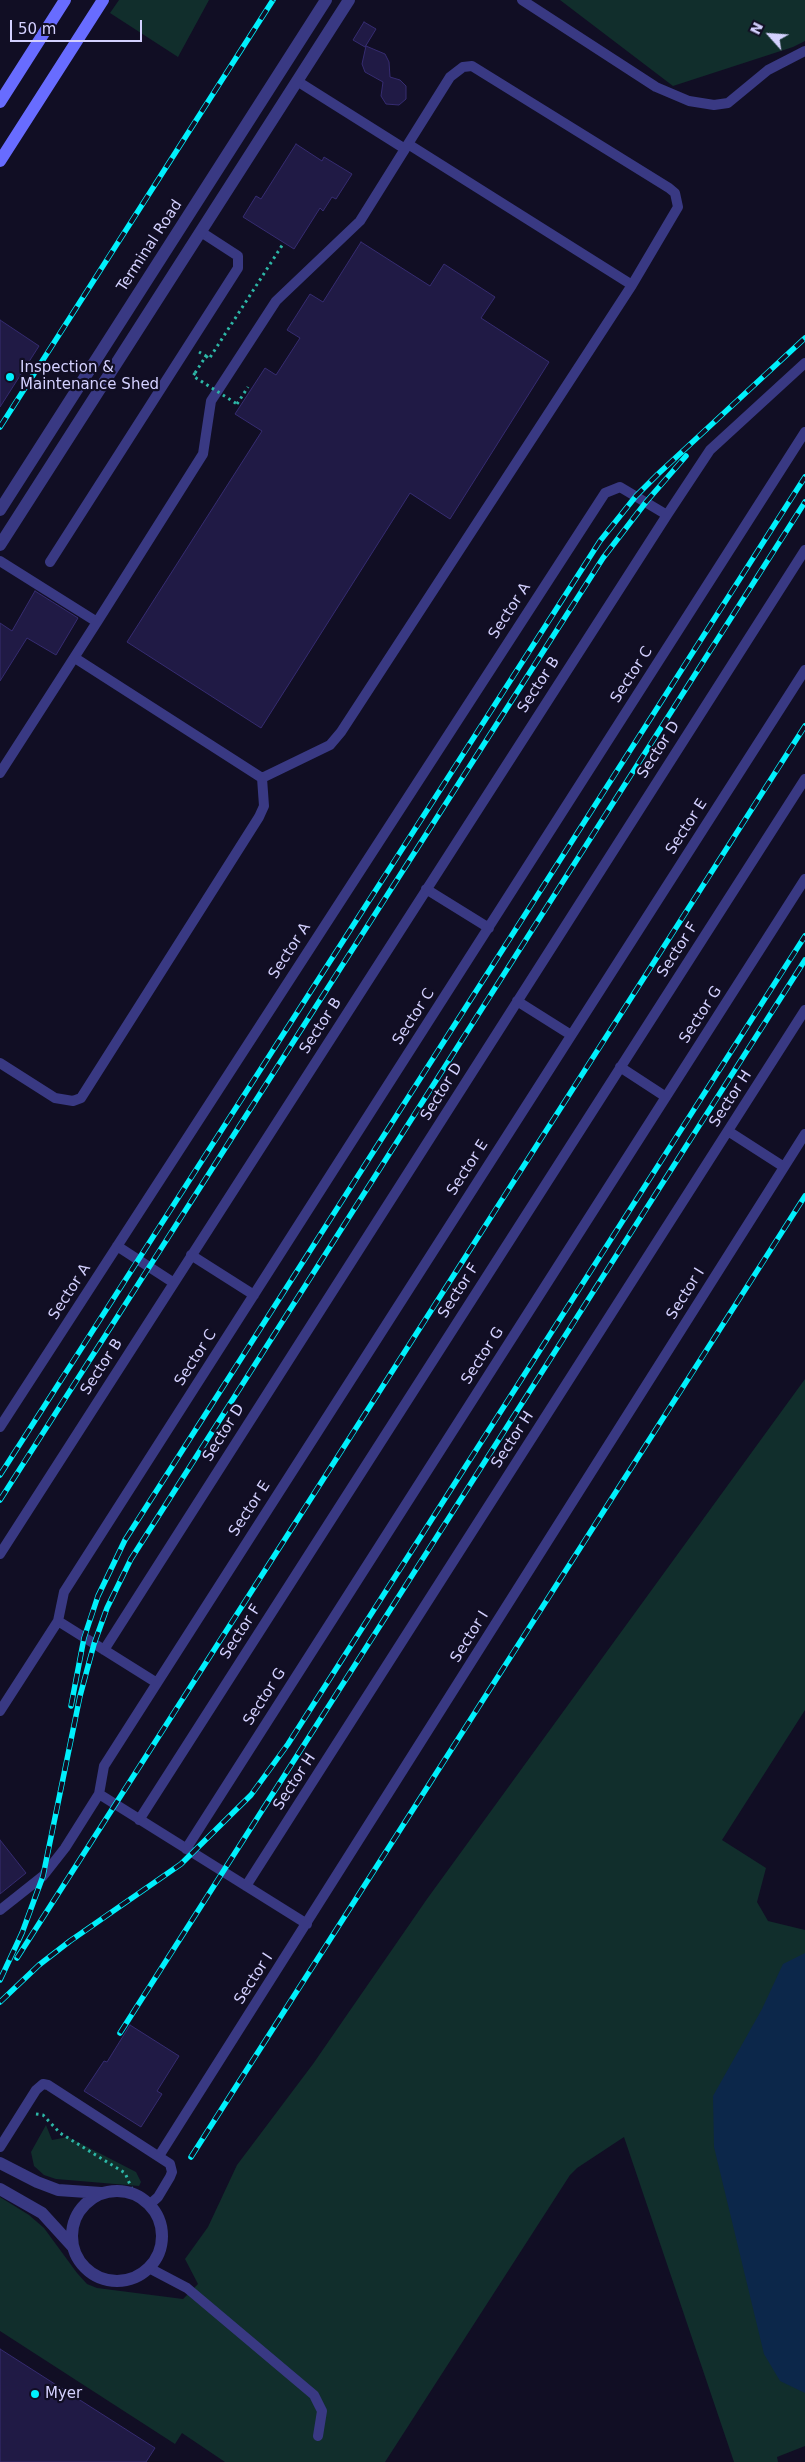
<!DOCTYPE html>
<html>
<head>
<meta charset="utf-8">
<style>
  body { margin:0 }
  #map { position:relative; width:805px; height:2462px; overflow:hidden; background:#110e24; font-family:"DejaVu Sans",sans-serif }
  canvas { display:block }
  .north { position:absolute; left:745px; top:10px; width:50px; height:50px; -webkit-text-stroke:4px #110e24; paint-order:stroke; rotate:296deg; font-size:14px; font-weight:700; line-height:20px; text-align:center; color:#d4d1ff }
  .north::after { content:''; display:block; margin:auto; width:18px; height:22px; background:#d4d1ff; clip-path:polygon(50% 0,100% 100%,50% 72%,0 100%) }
  .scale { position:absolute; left:10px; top:20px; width:132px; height:22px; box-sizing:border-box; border:2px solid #d4d1ff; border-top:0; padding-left:6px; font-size:15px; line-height:18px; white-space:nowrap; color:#d4d1ff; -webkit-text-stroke:4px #110e24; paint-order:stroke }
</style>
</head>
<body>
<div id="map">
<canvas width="805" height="2462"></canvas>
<div class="north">N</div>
<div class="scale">50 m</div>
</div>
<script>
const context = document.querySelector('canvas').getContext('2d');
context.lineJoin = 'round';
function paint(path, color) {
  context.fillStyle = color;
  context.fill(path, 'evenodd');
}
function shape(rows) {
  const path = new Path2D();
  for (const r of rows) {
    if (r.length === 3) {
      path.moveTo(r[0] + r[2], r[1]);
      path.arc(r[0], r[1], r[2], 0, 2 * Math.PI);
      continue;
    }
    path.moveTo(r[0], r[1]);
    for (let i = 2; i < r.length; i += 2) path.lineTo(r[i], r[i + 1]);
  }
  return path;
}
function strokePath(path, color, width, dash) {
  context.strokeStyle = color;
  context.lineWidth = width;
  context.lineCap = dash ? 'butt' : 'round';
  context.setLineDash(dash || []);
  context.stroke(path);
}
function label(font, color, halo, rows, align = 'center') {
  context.font = font + ' "DejaVu Sans",sans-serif';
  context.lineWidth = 4.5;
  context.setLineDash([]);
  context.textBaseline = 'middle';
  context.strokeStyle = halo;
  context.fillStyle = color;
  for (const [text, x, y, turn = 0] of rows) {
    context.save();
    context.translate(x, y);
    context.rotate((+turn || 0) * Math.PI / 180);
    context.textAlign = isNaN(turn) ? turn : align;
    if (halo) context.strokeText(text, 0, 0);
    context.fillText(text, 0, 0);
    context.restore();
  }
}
const green = shape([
  [119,0,209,0,178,57,110,13],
  [560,0,805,0,805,41,793,47,673,86],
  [805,1379,805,1710,722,1840,766,1868,757,1902,768,1921,805,1930,805,2446,777,2457,778,2462,734,2462,624,2137,577,2168,570,2175,385,2462,225,2462,182,2433,175,2444,0,2331,0,2197,29,2215,44,2228,77,2273,87,2284,97,2288,183,2299,198,2284,185,2259,208,2227,237,2165,313,2064,427,1899],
  [46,2125,52,2140,68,2137,136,2172,141,2182,139,2186,56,2179,44,2175,34,2166,31,2152]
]);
const water = shape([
  [805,1953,805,2393,780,2381,764,2354,714,2147,713,2096,762,2009,783,1964]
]);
const building = shape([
  [364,22,376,29,365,47,353,40,364,22],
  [366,46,385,54,389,62,390,77,400,80,406,86,406,99,399,105,386,104,381,96,383,82,365,72,362,64,366,46],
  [296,144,322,161,324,157,352,174,336,199,332,197,323,211,320,208,294,249,243,217,256,196,261,199,296,144],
  [361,242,430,286,444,264,495,297,481,318,549,362,450,519,410,493,261,728,127,642,262,431,235,414,265,368,276,375,300,338,287,330,310,294,323,302,361,242],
  [0,320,39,346,0,407,0,320],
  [35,591,78,618,56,655,27,638,0,681,0,623,12,631,35,591],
  [0,1840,26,1873,0,1894,0,1840],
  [130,2025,179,2056,157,2091,162,2094,141,2127,84,2091,104,2061,107,2062,130,2025],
  [0,2349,155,2448,146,2462,0,2462,0,2349]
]);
const path = shape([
  [206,356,209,359,283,244],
  [195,373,206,356,199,352],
  [237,404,248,387],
  [36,2114,43,2115,60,2133,125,2173,134,2194]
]);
const service = shape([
  [522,0,656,87,689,101,714,105,728,103,768,70,805,51],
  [405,149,408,144,450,77,463,67,472,66,669,188,675,193,678,207,632,285,408,144],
  [0,561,97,622,203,454,211,401,276,301,360,221,405,149,297,81],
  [50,562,238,268,238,256,201,232],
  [75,658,262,778,330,745,341,732,632,285],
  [0,773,97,622],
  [426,889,489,928],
  [517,1001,571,1035],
  [0,1063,55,1098,73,1101,81,1098,259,817,264,806,262,778],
  [620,1067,666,1097],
  [728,1131,784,1167],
  [117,1246,174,1283],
  [191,1255,254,1295],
  [0,1427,605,493,620,487,667,515,710,450,805,363],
  [0,1554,667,515],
  [104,1650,805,550],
  [157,1683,805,670],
  [0,1711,58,1621,64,1592,805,432],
  [99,1794,307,1924],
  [139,1820,805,779],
  [186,1849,805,879],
  [246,1886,805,1010],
  [0,1910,43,1876,65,1848,99,1794,104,1766,157,1683,58,1621],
  [0,2147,36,2090,43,2084,48,2085,170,2164,172,2172,170,2177,158,2197,149,2205],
  [159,2156,805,1134],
  [149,2268,187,2288,314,2395,322,2411,318,2436]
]);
const minor = shape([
  [0,510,326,0],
  [0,545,349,0],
  [0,2163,37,2182,58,2190,101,2193],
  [0,2189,42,2213,73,2247],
  [117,2236,45]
]);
const secondary = shape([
  [0,102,65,0],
  [0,161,103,0]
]);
const rail = shape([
  [0,427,273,0],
  [0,1475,600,541,636,496,658,474,805,338],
  [0,1500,603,558,646,502,686,456],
  [71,1706,84,1638,98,1596,125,1540,805,477],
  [17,1958,805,726],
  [0,1980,22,1933,43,1876,80,1696,94,1644,107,1608,131,1559,805,502],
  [0,2002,39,1965,70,1941,181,1864,251,1795,288,1744,805,936],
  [120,2033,805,960],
  [191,2157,805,1196]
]);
const pathBridge = shape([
  [195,373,193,376,237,404]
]);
const markers = [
  [10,377,5,"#00f0fc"],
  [35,2394,5,"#00f0fc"]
];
const streetNames = [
  ["Terminal Road",150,246,-57],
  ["Sector A",510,611,-57],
  ["Sector C",632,675,-57],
  ["Sector B",539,685,-57],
  ["Sector D",659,750,-57],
  ["Sector E",687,827,-57],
  ["Sector F",678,950,-57],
  ["Sector A",290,951,-57],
  ["Sector G",701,1015,-57],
  ["Sector C",414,1017,-57],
  ["Sector B",321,1026,-57],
  ["Sector D",442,1092,-58],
  ["Sector H",731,1099,-57],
  ["Sector E",468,1168,-57],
  ["Sector F",459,1291,-57],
  ["Sector A",70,1292,-57],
  ["Sector I",686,1294,-58],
  ["Sector G",483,1356,-57],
  ["Sector C",196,1358,-57],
  ["Sector B",102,1367,-57],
  ["Sector D",224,1433,-58],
  ["Sector H",513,1440,-57],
  ["Sector E",250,1509,-57],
  ["Sector F",241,1632,-57],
  ["Sector I",470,1637,-58],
  ["Sector G",265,1697,-57],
  ["Sector H",295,1782,-57],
  ["Sector I",254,1979,-57]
];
const poiNames = [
  ["Inspection &",20,368],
  ["Maintenance Shed",20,385],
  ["Myer",45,2394]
];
paint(green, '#112e2c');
paint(water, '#0c274a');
paint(building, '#201a45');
strokePath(building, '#362c71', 1);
strokePath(path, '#2db7a7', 3, [2.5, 4]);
strokePath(service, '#393983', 10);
strokePath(minor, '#393983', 12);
strokePath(secondary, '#686cff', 12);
strokePath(rail, '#00f0fc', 5.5);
strokePath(rail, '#110e24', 4, [11]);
strokePath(pathBridge, '#2db7a7', 3, [2.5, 4]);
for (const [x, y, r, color] of markers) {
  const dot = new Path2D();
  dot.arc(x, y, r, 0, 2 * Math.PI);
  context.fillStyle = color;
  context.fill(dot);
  strokePath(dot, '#110e24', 2);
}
label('15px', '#d4d1ff', '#110e24', streetNames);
label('15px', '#d4d1ff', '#110e24', poiNames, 'left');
</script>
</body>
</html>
